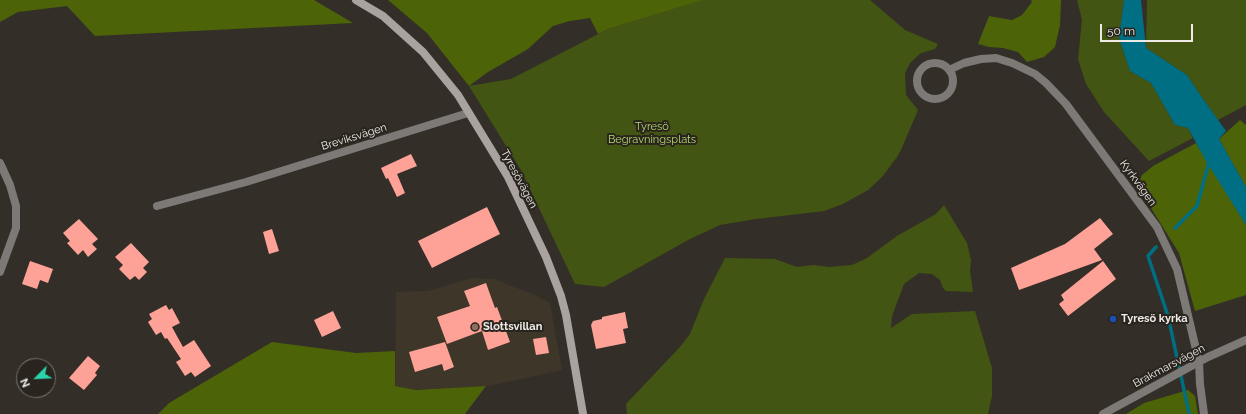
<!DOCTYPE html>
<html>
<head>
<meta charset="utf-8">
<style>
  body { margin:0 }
  #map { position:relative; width:1246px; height:414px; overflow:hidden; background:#332f28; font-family:Raleway,sans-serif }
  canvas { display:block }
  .north { position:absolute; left:16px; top:358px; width:40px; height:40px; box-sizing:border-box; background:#29251e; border:1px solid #78746e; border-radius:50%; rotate:246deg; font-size:11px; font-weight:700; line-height:16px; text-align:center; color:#eeebe6 }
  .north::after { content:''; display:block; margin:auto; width:14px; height:18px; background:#2ad5ac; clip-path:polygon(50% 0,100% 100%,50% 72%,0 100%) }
  .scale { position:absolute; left:1100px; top:24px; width:93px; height:18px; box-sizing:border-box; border:2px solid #eeebe6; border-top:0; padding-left:5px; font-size:12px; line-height:14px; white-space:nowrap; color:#eeebe6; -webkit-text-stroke:3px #29251e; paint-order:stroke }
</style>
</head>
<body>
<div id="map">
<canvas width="1246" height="414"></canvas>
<div class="north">N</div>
<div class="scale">50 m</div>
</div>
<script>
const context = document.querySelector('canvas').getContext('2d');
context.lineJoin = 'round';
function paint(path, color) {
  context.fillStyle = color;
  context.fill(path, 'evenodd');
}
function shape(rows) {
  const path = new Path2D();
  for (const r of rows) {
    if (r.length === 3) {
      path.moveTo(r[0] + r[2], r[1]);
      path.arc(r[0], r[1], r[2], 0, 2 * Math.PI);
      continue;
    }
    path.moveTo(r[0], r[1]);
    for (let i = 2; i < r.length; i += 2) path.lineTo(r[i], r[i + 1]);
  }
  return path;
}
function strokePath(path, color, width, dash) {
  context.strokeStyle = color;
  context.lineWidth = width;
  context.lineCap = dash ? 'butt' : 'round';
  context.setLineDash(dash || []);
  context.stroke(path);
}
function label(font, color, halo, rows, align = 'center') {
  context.font = font + ' Raleway,sans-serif';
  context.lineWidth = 4;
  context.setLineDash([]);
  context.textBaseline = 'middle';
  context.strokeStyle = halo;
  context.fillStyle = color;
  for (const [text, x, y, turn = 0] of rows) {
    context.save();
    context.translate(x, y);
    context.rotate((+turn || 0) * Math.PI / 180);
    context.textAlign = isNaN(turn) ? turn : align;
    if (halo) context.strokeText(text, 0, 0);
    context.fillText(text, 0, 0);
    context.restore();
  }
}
const built = shape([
  [472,278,494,279,535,295,550,303,562,370,489,386,416,390,395,386,396,292,428,291]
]);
const green = shape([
  [702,0,870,0,905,30,938,44,935,49,921,53,910,63,905,73,906,95,918,110,901,150,897,157,882,177,868,190,843,204,824,211,756,219,720,225,690,239,604,287,575,284,521,170,469,86,511,79,608,29],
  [1077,0,1124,0,1119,38,1130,71,1151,83,1175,125,1188,128,1193,138,1149,161,1104,112,1086,84,1078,59,1082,20],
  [1147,0,1246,0,1246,105,1218,120,1201,96,1187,75,1146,48],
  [944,205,967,243,971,260,970,271,973,292,946,291,943,288,940,280,932,274,919,273,904,284,892,316,891,328,912,314,975,311,992,368,992,396,988,414,627,414,626,404,679,348,690,334,704,299,725,258,775,259,797,267,814,265,829,267,852,265,867,258,897,236,936,214]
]);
const forest = shape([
  [0,0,314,0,353,23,95,36,67,6,18,12,0,22],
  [388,0,703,0,608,29,598,34,590,18,570,21,553,26,528,49,488,72,469,86,427,33],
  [1031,0,1061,0,1060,25,1055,47,1044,57,1027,62,1018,52,1003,48,989,47,978,44,989,16,1012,20,1022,15,1032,2],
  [1240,120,1246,125,1246,187,1219,139],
  [1196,143,1246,225,1246,295,1195,311,1179,253,1146,200,1138,184,1142,175,1153,166],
  [272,342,356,353,395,351,395,386,416,390,486,386,465,414,158,414,169,403],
  [1188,390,1195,396,1198,414,1126,414,1144,403]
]);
const water = shape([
  [1124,0,1141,0,1146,48,1187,75,1201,96,1226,131,1219,139,1246,187,1246,225,1206,161,1188,128,1175,125,1151,83,1130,71,1119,38]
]);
const stream = shape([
  [1175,228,1197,206,1209,162],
  [1156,247,1148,256,1168,316,1189,413]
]);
const building = shape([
  [411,154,417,166,397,174,405,193,397,197,388,178,386,179,381,168],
  [487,207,500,234,432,268,418,241],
  [1100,218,1113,234,1094,249,1102,260,1019,290,1011,268,1065,244],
  [79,219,98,239,92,244,97,249,88,257,83,250,78,255,67,243,70,241,63,233],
  [272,229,279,251,269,254,263,232],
  [131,243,149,262,143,268,147,272,139,280,135,276,130,280,119,269,123,265,115,257],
  [30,261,53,269,48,283,40,280,37,289,22,284],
  [1103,261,1116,279,1068,316,1059,304,1064,300,1061,295],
  [486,283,495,308,497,307,510,342,488,350,482,331,447,344,437,317,470,306,464,291],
  [166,305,169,310,172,308,180,323,172,327,183,347,194,340,211,366,195,377,191,372,185,376,176,362,181,359,167,338,165,339,161,332,156,335,148,322,152,319,149,314],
  [333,311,341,328,322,337,314,320],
  [625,312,628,328,623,329,626,343,596,349,591,325,593,321,602,319,602,317],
  [546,337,549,353,536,355,533,339],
  [445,342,454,367,444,371,442,364,415,372,409,352],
  [88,356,100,366,95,373,97,375,84,390,69,378]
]);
const minor = shape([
  [935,81,18],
  [949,70,964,63,981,59,996,58,1012,63,1035,74,1046,83,1066,104,1157,227,1177,269,1199,362,1200,384,1204,414],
  [0,163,10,185,16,206,16,228,0,272],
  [157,206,246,182,468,113]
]);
const tertiary = shape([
  [1103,414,1208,357,1246,340]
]);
const secondary = shape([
  [356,0,383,16,423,52,458,95,508,177,546,257,561,296,566,315,583,414]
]);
const markers = [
  [1113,319,4,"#1a4fb4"],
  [475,327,4,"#8d6e63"]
];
const parkNames = [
  ["Tyresö",652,127],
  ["Begravningsplats",652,140]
];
const streetNames = [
  ["Breviksvägen",354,137,-17],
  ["Tyresövägen",519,179,62],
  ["Kyrkvägen",1138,183,54],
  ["Brakmarsvägen",1169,366,-28]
];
const poiNames = [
  ["Tyresö kyrka",1121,319],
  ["Slottsvillan",483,327]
];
paint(built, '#3d3629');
paint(green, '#435512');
paint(forest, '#4c6308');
paint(water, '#006f83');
strokePath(stream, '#006f83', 3.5);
paint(building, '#fea298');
strokePath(minor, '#7d7977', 8);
strokePath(tertiary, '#7d7977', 8);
strokePath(secondary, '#a9a29f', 8);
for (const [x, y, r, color] of markers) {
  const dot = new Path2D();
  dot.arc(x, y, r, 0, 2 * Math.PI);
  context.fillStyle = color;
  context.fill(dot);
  strokePath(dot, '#29251e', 1.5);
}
label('11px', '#b6d96c', '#29251e', parkNames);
label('11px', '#eeebe6', '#29251e', streetNames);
label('bold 11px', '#eeebe6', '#29251e', poiNames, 'left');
</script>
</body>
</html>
